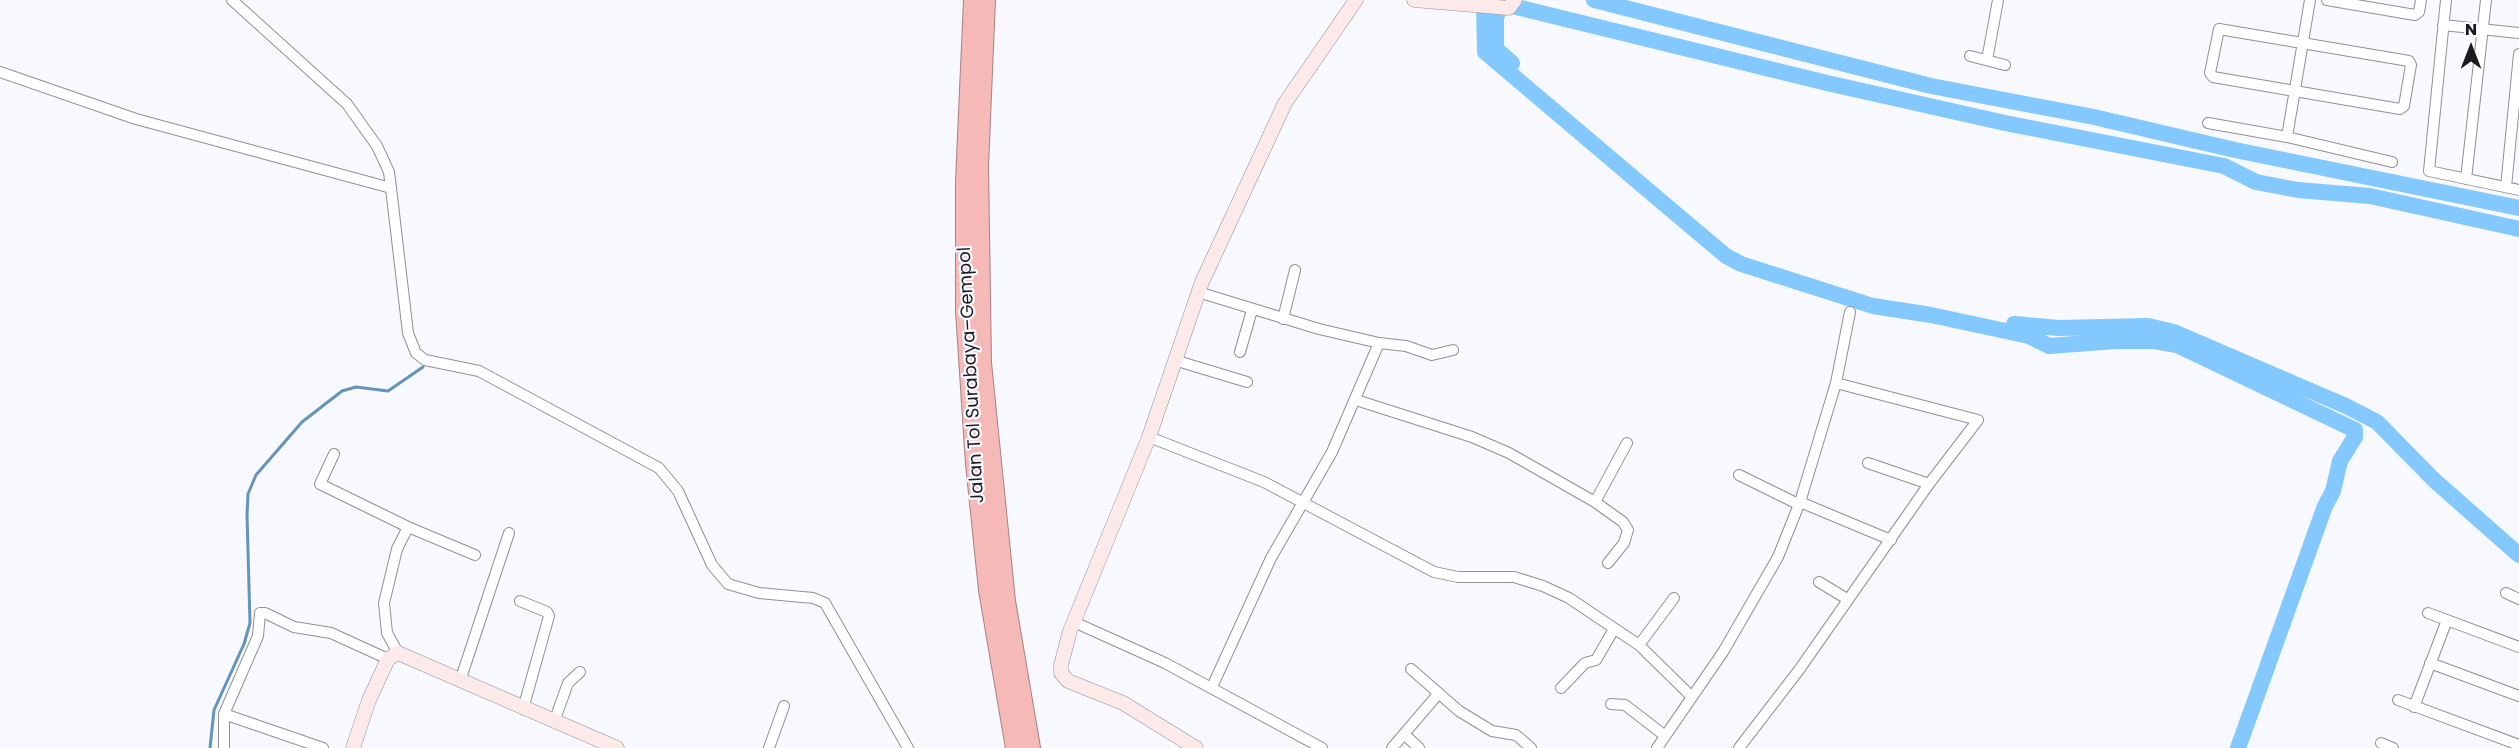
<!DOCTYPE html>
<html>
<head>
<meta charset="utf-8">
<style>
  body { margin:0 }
  #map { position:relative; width:2519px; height:748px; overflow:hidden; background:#f8f8ff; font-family:Poppins,sans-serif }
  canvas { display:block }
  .north { position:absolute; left:2441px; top:18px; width:60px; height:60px; -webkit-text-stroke:4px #f8f8ff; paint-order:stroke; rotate:0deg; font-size:16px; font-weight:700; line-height:24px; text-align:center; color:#1b1b1d }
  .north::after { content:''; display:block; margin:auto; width:21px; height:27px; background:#1b1b1d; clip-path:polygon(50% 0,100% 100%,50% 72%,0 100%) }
</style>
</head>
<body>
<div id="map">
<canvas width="2519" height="748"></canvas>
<div class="north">N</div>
</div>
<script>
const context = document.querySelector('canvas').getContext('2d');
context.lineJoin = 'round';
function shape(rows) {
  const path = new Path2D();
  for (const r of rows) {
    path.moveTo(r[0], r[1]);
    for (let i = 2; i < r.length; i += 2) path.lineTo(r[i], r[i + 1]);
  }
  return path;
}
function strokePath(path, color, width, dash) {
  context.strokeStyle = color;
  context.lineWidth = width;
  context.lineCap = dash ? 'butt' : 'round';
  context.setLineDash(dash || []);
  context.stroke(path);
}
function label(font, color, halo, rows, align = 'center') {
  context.font = font + ' Poppins,sans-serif';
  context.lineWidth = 4.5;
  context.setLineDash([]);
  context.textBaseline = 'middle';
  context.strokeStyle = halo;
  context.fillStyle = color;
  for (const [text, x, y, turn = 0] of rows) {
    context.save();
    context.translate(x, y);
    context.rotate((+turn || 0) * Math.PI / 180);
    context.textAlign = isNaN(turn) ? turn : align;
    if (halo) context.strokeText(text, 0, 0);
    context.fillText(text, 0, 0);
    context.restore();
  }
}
const stream = shape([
  [210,748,214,710,244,644,250,623,247,515,248,494,256,475,302,422,342,391,356,387,388,391,423,367]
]);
const river = shape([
  [1484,0,1485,52,1669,208,1726,256,1741,264,1873,306,1931,315,2029,336,2049,346,2116,341,2154,341,2177,345,2355,430,2355,437,2340,461,2333,491,2325,506,2238,748],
  [1594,0,1931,86,2094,117,2235,150,2519,208],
  [1496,2,1827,83,2005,123,2224,166,2256,182,2298,190,2370,196,2519,229],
  [1500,6,1496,18,1496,49,1512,63],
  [2014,324,2059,328,2148,326,2174,332,2346,406,2377,422,2434,480,2519,555]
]);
const street = shape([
  [232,0,347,104,377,146,389,172,391,188],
  [2327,0,2415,15,2419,12,2421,0],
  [2446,0,2429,171,2519,190],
  [2443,25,2519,33],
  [2219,29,2409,61,2411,65,2404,106,2400,109,2213,77,2210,73,2219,29],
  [1970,56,2005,65],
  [1987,60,1998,0],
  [0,72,136,119,391,188,408,333,416,353,425,360,479,371,659,468,678,491,712,565,728,584,759,593,813,598,825,603,908,748],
  [2208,123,2287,137,2392,162],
  [2287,137,2310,0],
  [2466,179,2486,0],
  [2506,187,2519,54],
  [1198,292,1319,329,1379,343,1406,346,1432,355,1453,350],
  [1283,319,1295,270],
  [1240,352,1252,310],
  [1174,360,1247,382],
  [1836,383,1850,312],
  [1356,400,1472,437,1509,453,1595,502,1623,522,1628,530,1624,543,1608,563],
  [1149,437,1264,482,1434,572,1458,577,1514,577,1543,586,1569,598,1639,645,1692,697],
  [334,454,320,484,408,527,397,549,384,603,387,633,398,653],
  [1868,463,1929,484],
  [1739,475,1798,504],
  [1595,502,1627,443],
  [1800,502,1891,540],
  [408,527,475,555],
  [1819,582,1847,599],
  [2506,593,2519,599],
  [520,601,547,612,549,616,523,709],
  [2428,613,2519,647],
  [1074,622,1165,663,1322,748],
  [1639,645,1674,598],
  [2430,663,2519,696],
  [1411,669,1459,711,1492,731,1516,735,1531,748],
  [460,681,509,533],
  [1212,687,1271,558,1332,452,1379,343],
  [1561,688,1585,663,1596,660,1614,629],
  [2398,700,2519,745],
  [1611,704,1625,705,1664,735],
  [2414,707,2447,620],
  [224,714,323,748],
  [554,722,568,683,580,672],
  [1404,734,1419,748],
  [2381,743,2393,748],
  [224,748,224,714,258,636,260,613,265,613,294,627,331,633,388,659],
  [769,748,784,706],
  [1392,748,1439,693],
  [1657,748,1723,652,1778,557,1800,502,1836,383,1978,420,1929,484,1799,670,1739,748]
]);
const secondary = shape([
  [1414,0,1509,8,1515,0],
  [353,748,369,700,388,659,398,653,617,748],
  [1196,748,1123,703,1068,681,1061,673,1061,665,1070,631,1149,437,1202,282,1285,103,1356,0]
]);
const highway = shape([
  [973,0,965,181,965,311,975,464,988,590,1015,748],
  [986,0,979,166,982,363,1006,601,1031,748]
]);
const streetNames = [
  ["Jalan Tol Surabaya–Gempol",972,375,-93]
];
strokePath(stream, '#6494bb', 3);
strokePath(river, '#83c8ff', 16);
strokePath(street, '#919097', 12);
strokePath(secondary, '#919097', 15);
strokePath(highway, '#a98282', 20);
strokePath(street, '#fff', 10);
strokePath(secondary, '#fceaea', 14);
strokePath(highway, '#f5bab8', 18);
label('18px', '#1b1b1d', '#f8f8ff', streetNames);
</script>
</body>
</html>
